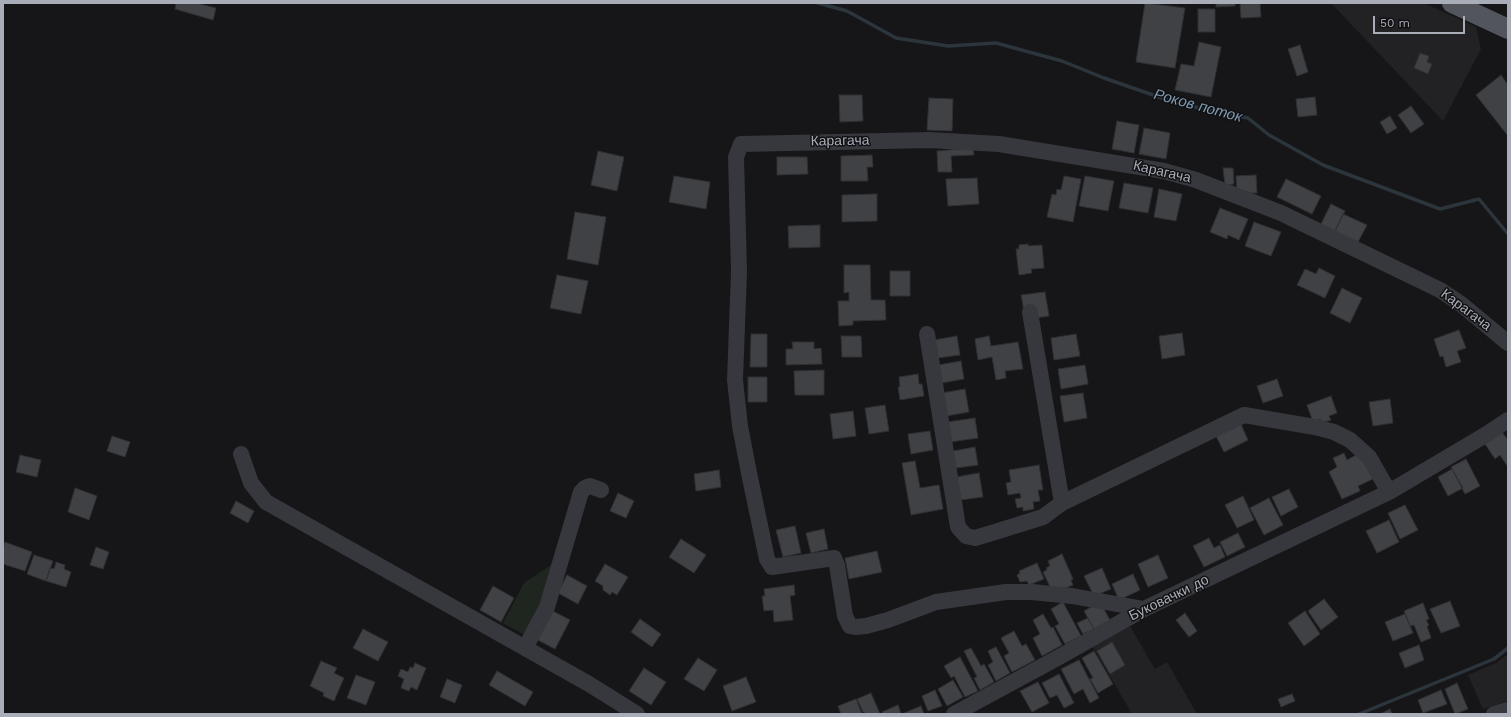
<!DOCTYPE html>
<html>
<head>
<meta charset="utf-8">
<style>
  body { margin:0 }
  #map { position:relative; width:1511px; height:717px; overflow:hidden; background:#161618; font-family:"Work Sans",sans-serif }
  canvas { display:block }
  .frame { position:absolute; inset:0; border:4px solid #a8adb8; pointer-events:none }
  .scale { position:absolute; left:1373px; top:16px; width:92px; height:18px; box-sizing:border-box; border:2px solid #a8adb8; border-top:0; padding-left:5px; font-size:12px; line-height:14px; white-space:nowrap; color:#a8adb8; -webkit-text-stroke:3px #111113; paint-order:stroke }
</style>
</head>
<body>
<div id="map">
<canvas width="1511" height="717"></canvas>
<div class="frame"></div>
<div class="scale">50 m</div>
</div>
<script>
const context = document.querySelector('canvas').getContext('2d');
context.lineJoin = 'round';
function paint(path, color) {
  context.fillStyle = color;
  context.fill(path, 'evenodd');
}
function shape(rows) {
  const path = new Path2D();
  for (const r of rows) {
    path.moveTo(r[0], r[1]);
    for (let i = 2; i < r.length; i += 2) path.lineTo(r[i], r[i + 1]);
  }
  return path;
}
function strokePath(path, color, width, dash) {
  context.strokeStyle = color;
  context.lineWidth = width;
  context.lineCap = dash ? 'butt' : 'round';
  context.setLineDash(dash || []);
  context.stroke(path);
}
function label(font, color, halo, rows, align = 'center') {
  context.font = font + ' "Work Sans",sans-serif';
  context.lineWidth = 3;
  context.setLineDash([]);
  context.textBaseline = 'middle';
  context.strokeStyle = halo;
  context.fillStyle = color;
  for (const [text, x, y, turn = 0] of rows) {
    context.save();
    context.translate(x, y);
    context.rotate((+turn || 0) * Math.PI / 180);
    context.textAlign = isNaN(turn) ? turn : align;
    if (halo) context.strokeText(text, 0, 0);
    context.fillText(text, 0, 0);
    context.restore();
  }
}
const built = shape([
  [1331,3,1424,3,1476,27,1481,49,1443,121],
  [1130,626,1155,669,1167,662,1197,714,1132,714,1093,647],
  [1508,654,1508,701,1483,709,1468,675,1496,663]
]);
const green = shape([
  [554,563,544,605,527,636,503,623,524,583]
]);
const stream = shape([
  [818,3,847,11,896,38,948,46,996,43,1062,61,1104,78,1176,103,1248,118,1269,135,1323,165,1440,209,1479,199,1508,234],
  [1359,714,1494,659,1508,648]
]);
const building = shape([
  [176,3,196,3,216,8,213,20,175,9,176,3],
  [1145,3,1185,8,1175,68,1136,62,1145,3],
  [1216,3,1235,3,1235,6,1216,7,1216,3],
  [1240,3,1260,3,1261,17,1241,18,1240,3],
  [1198,9,1215,9,1215,32,1198,32,1198,9],
  [1199,42,1221,47,1211,97,1175,90,1181,64,1194,66,1199,42],
  [1300,45,1308,72,1297,76,1288,49,1300,45],
  [1420,53,1429,56,1427,62,1432,64,1428,74,1414,68,1420,53],
  [1501,75,1508,85,1508,136,1476,95,1501,75],
  [839,95,862,95,863,121,840,122,839,95],
  [1315,97,1317,115,1298,117,1296,99,1315,97],
  [929,98,953,99,952,131,927,130,929,98],
  [1411,106,1424,124,1411,133,1398,115,1411,106],
  [1390,116,1397,128,1387,134,1380,122,1390,116],
  [1117,121,1139,125,1134,153,1112,149,1117,121],
  [1144,128,1170,133,1166,159,1139,154,1144,128],
  [973,148,974,155,951,156,952,172,938,172,937,151,973,148],
  [598,151,624,157,617,191,591,185,598,151],
  [872,155,873,167,867,167,868,181,841,181,841,156,872,155],
  [777,157,807,157,808,174,777,175,777,157],
  [1223,168,1233,168,1234,184,1225,185,1223,168],
  [1256,175,1257,193,1237,193,1236,176,1256,175],
  [674,176,710,182,706,209,669,202,674,176],
  [1064,176,1081,179,1073,222,1047,217,1052,194,1056,195,1057,189,1061,190,1064,176],
  [1085,176,1114,181,1108,211,1079,206,1085,176],
  [977,178,979,204,948,206,946,179,977,178],
  [1286,179,1321,196,1312,214,1277,197,1286,179],
  [1124,183,1153,188,1148,213,1119,208,1124,183],
  [1159,189,1182,194,1176,221,1154,217,1159,189],
  [877,194,877,221,842,222,842,195,877,194],
  [1331,204,1345,211,1334,233,1320,226,1331,204],
  [1220,208,1248,219,1239,240,1228,235,1227,239,1210,232,1220,208],
  [575,212,606,217,598,265,567,259,575,212],
  [1343,214,1367,225,1357,244,1334,233,1343,214],
  [1254,222,1281,232,1271,256,1245,246,1254,222],
  [820,225,820,247,789,248,788,226,820,225],
  [1028,244,1028,246,1042,245,1044,268,1031,269,1032,273,1019,275,1016,249,1019,249,1019,245,1028,244],
  [844,265,870,265,871,300,885,300,886,320,853,321,853,325,839,326,838,301,849,301,849,292,844,293,844,265],
  [1319,268,1335,276,1325,298,1297,285,1305,269,1316,274,1319,268],
  [890,271,910,271,910,296,890,296,890,271],
  [557,275,588,281,581,314,550,308,557,275],
  [1342,288,1362,298,1350,323,1330,313,1342,288],
  [1045,292,1049,316,1035,318,1024,311,1021,295,1045,292],
  [1459,330,1466,348,1457,351,1461,362,1446,367,1443,356,1440,357,1434,339,1459,330],
  [1182,333,1185,355,1162,359,1159,336,1182,333],
  [751,334,767,334,767,367,750,367,751,334],
  [1076,334,1080,356,1054,360,1051,338,1076,334],
  [841,336,861,336,862,357,842,357,841,336],
  [957,336,960,355,937,358,934,340,957,336],
  [989,336,991,346,1018,342,1023,369,1005,371,1006,378,996,380,992,357,978,360,975,339,989,336],
  [792,342,814,342,814,349,821,348,822,364,786,365,786,349,793,349,792,342],
  [961,361,964,379,941,383,938,365,961,361],
  [1085,365,1088,384,1061,389,1058,369,1085,365],
  [824,370,824,395,795,395,794,371,824,370],
  [918,374,919,384,922,384,924,396,900,400,898,387,900,387,899,377,918,374],
  [748,377,767,377,767,402,748,402,748,377],
  [1277,379,1283,396,1263,403,1257,386,1277,379],
  [965,389,969,412,946,416,942,393,965,389],
  [1083,393,1087,418,1064,422,1060,396,1083,393],
  [1331,396,1337,413,1329,416,1331,420,1321,423,1320,419,1313,422,1307,405,1331,396],
  [1390,399,1393,423,1373,426,1369,402,1390,399],
  [885,405,889,431,869,434,865,408,885,405],
  [853,411,856,436,833,439,830,414,853,411],
  [975,418,978,438,950,442,947,422,975,418],
  [1240,422,1248,440,1224,452,1215,434,1240,422],
  [930,431,933,450,911,454,908,434,930,431],
  [1502,432,1508,440,1508,467,1500,455,1495,459,1485,444,1502,432],
  [112,436,130,442,125,457,107,451,112,436],
  [975,447,978,465,956,468,953,451,975,447],
  [1344,453,1347,460,1360,453,1373,479,1358,486,1360,491,1342,499,1329,472,1337,467,1333,458,1344,453],
  [20,455,41,460,37,477,16,472,20,455],
  [1466,459,1480,486,1465,494,1451,467,1466,459],
  [915,461,920,488,939,485,943,509,911,515,902,463,915,461],
  [1039,465,1043,490,1038,490,1040,501,1033,502,1034,509,1023,511,1023,507,1017,508,1015,499,1021,498,1020,493,1008,495,1006,483,1011,482,1009,470,1039,465],
  [1452,469,1463,488,1448,496,1438,477,1452,469],
  [719,470,721,487,696,491,694,474,719,470],
  [979,473,983,497,960,500,956,477,979,473],
  [75,488,97,496,89,520,68,512,75,488],
  [1289,489,1298,507,1281,516,1272,497,1289,489],
  [618,493,634,501,626,518,610,511,618,493],
  [1243,496,1254,520,1237,528,1225,505,1243,496],
  [1269,498,1283,525,1264,535,1250,508,1269,498],
  [236,501,254,511,248,523,230,513,236,501],
  [1405,505,1418,530,1400,539,1388,513,1405,505],
  [1389,520,1399,542,1377,553,1366,531,1389,520],
  [795,526,801,553,783,557,776,530,795,526],
  [824,529,828,549,811,553,806,533,824,529],
  [1238,533,1245,547,1227,556,1220,542,1238,533],
  [1209,538,1214,548,1220,545,1225,557,1204,567,1193,546,1209,538],
  [681,539,706,555,694,573,669,557,681,539],
  [5,542,32,552,25,571,3,564,3,548,5,542],
  [96,547,109,552,103,569,90,565,96,547],
  [877,551,882,572,849,579,845,558,877,551],
  [1062,554,1073,579,1071,580,1073,585,1058,591,1051,589,1043,572,1047,570,1046,568,1050,566,1048,561,1062,554],
  [34,555,53,561,46,581,27,574,34,555],
  [1158,555,1168,578,1148,587,1138,564,1158,555],
  [56,562,65,565,64,569,71,572,66,587,46,581,50,568,54,569,56,562],
  [1037,563,1044,579,1029,585,1027,581,1020,582,1017,575,1020,573,1019,571,1037,563],
  [605,564,628,577,617,595,612,592,610,595,603,590,603,586,595,581,605,564],
  [1102,568,1111,589,1094,596,1084,576,1102,568],
  [1133,574,1140,590,1119,600,1112,584,1133,574],
  [567,575,587,586,578,604,558,593,567,575],
  [794,585,795,595,790,596,793,620,774,622,773,610,764,611,762,596,765,596,764,589,794,585],
  [493,586,514,598,501,622,480,610,493,586],
  [1324,599,1338,617,1321,630,1308,611,1324,599],
  [1450,601,1460,626,1441,633,1430,609,1450,601],
  [1063,602,1081,636,1065,644,1055,626,1059,624,1051,609,1063,602],
  [1100,602,1110,620,1094,629,1084,611,1100,602],
  [1423,603,1429,619,1426,620,1429,625,1427,626,1431,638,1421,642,1414,625,1410,626,1404,611,1423,603],
  [549,609,570,620,555,649,534,638,549,609],
  [1305,611,1320,634,1304,646,1288,623,1305,611],
  [1185,613,1197,631,1189,637,1176,620,1185,613],
  [1043,614,1051,628,1053,627,1062,645,1042,656,1033,638,1040,634,1033,620,1043,614],
  [1405,614,1413,633,1393,641,1385,622,1405,614],
  [1088,618,1094,629,1083,634,1077,623,1088,618],
  [640,619,661,634,652,647,631,632,640,619],
  [363,629,388,642,378,661,353,648,363,629],
  [1014,631,1022,646,1026,644,1035,660,1012,672,1004,656,1009,653,1001,638,1014,631],
  [1112,642,1125,665,1110,674,1097,651,1112,642],
  [1419,645,1424,660,1405,668,1399,653,1419,645],
  [996,647,1010,673,996,681,988,665,993,662,988,651,996,647],
  [971,648,981,666,984,664,994,682,980,690,974,678,977,677,964,651,971,648],
  [1094,651,1113,684,1098,693,1090,679,1093,678,1082,658,1094,651],
  [960,657,978,691,965,697,954,676,951,678,944,666,960,657],
  [698,658,717,670,704,691,684,679,698,658],
  [1079,660,1099,698,1090,703,1083,689,1074,694,1061,669,1079,660],
  [321,661,337,668,334,673,344,678,334,701,323,696,324,693,310,686,321,661],
  [415,663,426,668,417,690,411,687,409,691,401,688,404,679,398,676,401,669,408,672,410,667,413,668,415,663],
  [644,668,666,682,651,705,629,691,644,668],
  [497,671,533,692,525,706,489,685,497,671],
  [1059,674,1074,703,1064,708,1057,695,1050,698,1042,683,1059,674],
  [356,675,375,682,366,705,347,698,356,675],
  [746,677,756,702,732,711,723,686,746,677],
  [447,679,462,685,455,703,440,697,447,679],
  [953,680,963,697,947,706,938,689,953,680],
  [1038,682,1049,703,1032,712,1020,691,1038,682],
  [1457,683,1468,709,1455,714,1445,689,1457,683],
  [935,690,942,706,928,711,922,696,935,690],
  [1441,690,1447,704,1423,713,1418,700,1441,690],
  [871,693,880,714,865,714,864,712,863,712,857,699,871,693],
  [1292,694,1295,701,1281,707,1278,699,1292,694],
  [856,699,862,714,841,714,838,706,856,699],
  [898,705,901,714,883,714,882,712,898,705],
  [921,706,924,714,904,714,904,713,921,706],
  [1390,709,1392,714,1380,714,1390,709]
]);
const minor = shape([
  [1030,312,1062,503],
  [927,334,958,527,966,536,975,538,995,532,1043,517,1062,503,1244,415,1315,427,1334,432,1350,440,1369,457,1389,492],
  [241,454,251,483,266,502,589,684,637,714],
  [1144,609,1072,596,1032,592,1006,592,936,602,888,620,866,626,855,627,850,626,845,616,837,565,834,558,772,567,767,559,749,473,740,426,735,380,739,272,736,157,741,144,929,140,999,144,1164,171,1196,180,1281,213,1440,290,1461,304,1508,343],
  [525,648,547,607,581,492,585,488,590,486,601,490],
  [954,714,1061,656,1144,609,1389,492,1487,434,1508,420],
  [1494,714,1508,710]
]);
const major = shape([
  [1452,3,1508,29]
]);
const streetNames = [
  ["Карагача",840,141,-1],
  ["Карагача",1162,172,13],
  ["Карагача",1466,310,37],
  ["Буковачки до",1169,598,-26]
];
const waterNames = [
  ["Роков поток",1198,106,15]
];
paint(built, '#222225');
paint(green, '#1e261f');
strokePath(stream, '#2c353c', 3.5);
paint(building, '#404145');
strokePath(building, '#303034', 1);
strokePath(minor, '#37383d', 16);
strokePath(major, '#53555c', 20);
label('14px', '#a8adb8', '#111113', streetNames);
label('italic 15px', '#7f9bb3', '#111113', waterNames);
</script>
</body>
</html>
